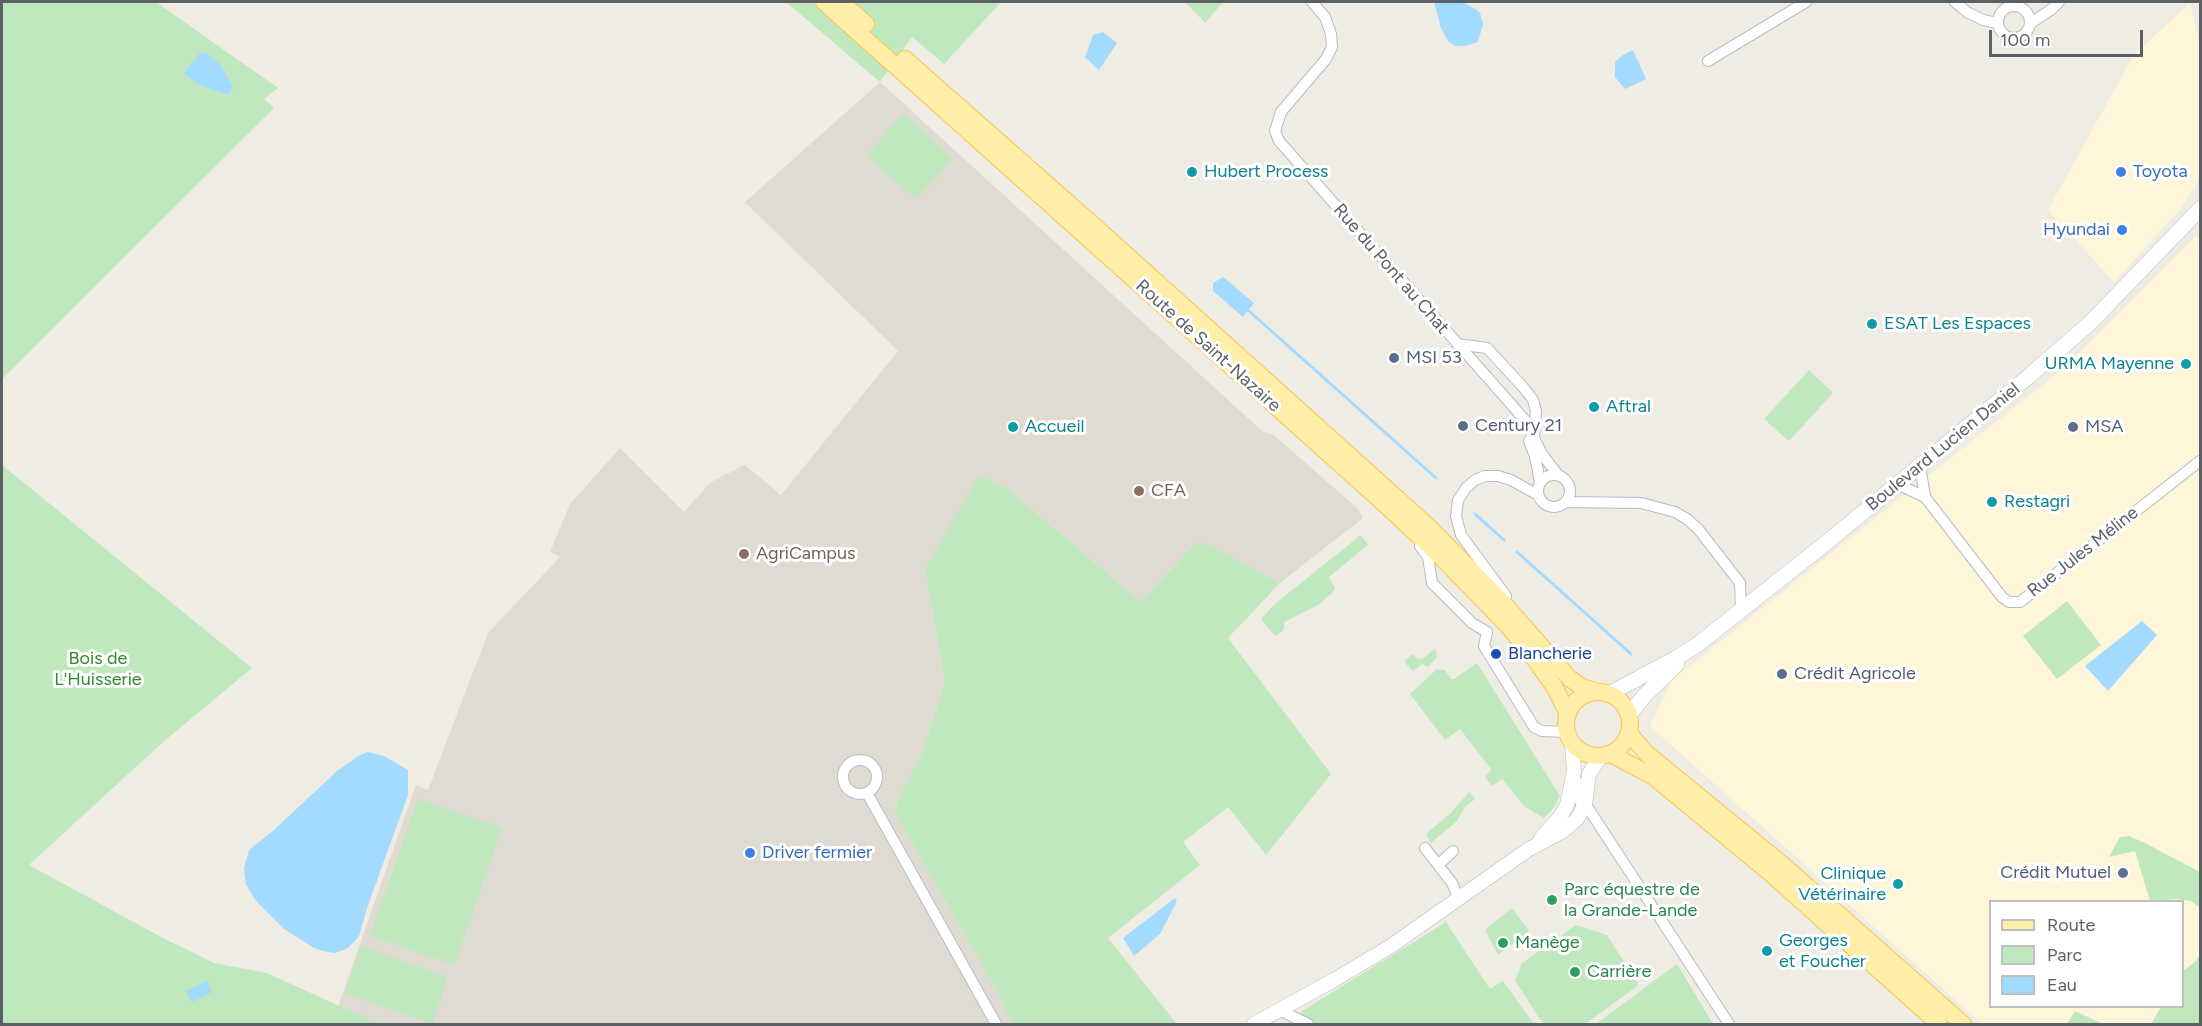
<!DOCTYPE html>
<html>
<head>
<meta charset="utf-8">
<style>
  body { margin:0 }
  #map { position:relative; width:2202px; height:1026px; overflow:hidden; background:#efece3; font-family:Figtree,sans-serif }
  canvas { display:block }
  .frame { position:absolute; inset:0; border:3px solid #5b6065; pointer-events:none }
  .legend { position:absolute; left:1989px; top:900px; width:195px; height:108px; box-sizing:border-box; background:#fff; border:2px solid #bdbfc1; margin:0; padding:8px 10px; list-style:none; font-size:18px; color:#5b6065 }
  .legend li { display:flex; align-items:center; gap:12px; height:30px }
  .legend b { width:30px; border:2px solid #bdbfc1 }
  .scale { position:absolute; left:1989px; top:30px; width:154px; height:27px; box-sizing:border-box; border:3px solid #5b6065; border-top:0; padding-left:8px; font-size:18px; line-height:21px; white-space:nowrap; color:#5b6065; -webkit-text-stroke:4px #fff; paint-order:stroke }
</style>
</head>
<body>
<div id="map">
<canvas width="2202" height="1026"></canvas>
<div class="frame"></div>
<ul class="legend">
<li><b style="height:8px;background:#ffeea8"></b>Route</li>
<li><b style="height:16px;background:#bfe8be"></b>Parc</li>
<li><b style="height:16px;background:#a3daff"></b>Eau</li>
</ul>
<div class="scale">100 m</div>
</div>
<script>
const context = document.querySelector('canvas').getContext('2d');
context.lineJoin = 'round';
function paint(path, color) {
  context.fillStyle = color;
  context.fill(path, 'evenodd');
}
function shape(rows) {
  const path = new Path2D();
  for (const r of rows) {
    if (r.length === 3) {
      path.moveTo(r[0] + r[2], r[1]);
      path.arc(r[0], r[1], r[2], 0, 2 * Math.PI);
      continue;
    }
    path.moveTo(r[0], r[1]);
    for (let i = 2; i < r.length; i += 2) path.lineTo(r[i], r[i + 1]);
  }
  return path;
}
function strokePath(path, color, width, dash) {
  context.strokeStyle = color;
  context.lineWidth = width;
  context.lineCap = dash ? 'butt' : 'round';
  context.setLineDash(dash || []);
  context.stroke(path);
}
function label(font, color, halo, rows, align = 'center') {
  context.font = font + ' Figtree,sans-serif';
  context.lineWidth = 6;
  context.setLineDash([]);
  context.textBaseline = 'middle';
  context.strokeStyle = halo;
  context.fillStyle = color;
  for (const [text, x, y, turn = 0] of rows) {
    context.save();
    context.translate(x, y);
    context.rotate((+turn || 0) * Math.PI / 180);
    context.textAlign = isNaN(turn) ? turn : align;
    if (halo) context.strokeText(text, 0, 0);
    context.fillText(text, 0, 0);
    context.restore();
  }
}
const commercial = shape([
  [2190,3,2200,45,2200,172,2195,187,2177,213,2114,282,2048,210,2133,56],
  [2196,236,2200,241,2200,1024,1982,1024,1650,726,1672,680,2066,366],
  [1990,902,2182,902,2182,1006,1990,1006]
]);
const education = shape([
  [880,82,1262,431,1275,436,1357,508,1363,518,1280,583,1206,543,1196,542,1141,602,1009,490,983,477,925,569,945,682,922,753,899,797,894,812,1003,1001,1004,1008,1013,1024,379,1024,338,1006,416,785,428,790,488,633,560,557,550,552,570,504,620,448,684,512,711,482,745,465,781,495,898,351,745,202]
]);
const green = shape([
  [2,2,156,2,278,88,264,99,274,108,2,379],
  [786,2,1001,2,944,64,912,37,880,82],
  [1185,2,1223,2,1205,23],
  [903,114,953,158,916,199,867,155],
  [1809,370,1833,393,1789,441,1764,419],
  [2,465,252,668,163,742,29,865,163,938,214,963,267,973,379,1024,2,1024],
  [983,477,1009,490,1141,602,1196,542,1206,543,1280,583,1228,638,1331,774,1266,855,1228,807,1183,842,1200,865,1108,938,1177,1024,1013,1024,1004,1008,1003,1001,894,812,899,797,922,753,945,682,925,569,978,478],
  [1361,535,1368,545,1329,577,1335,589,1331,594,1318,605,1284,622,1284,630,1275,636,1261,619,1276,603],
  [2067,601,2101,645,2057,679,2023,636],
  [1435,648,1437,657,1428,667,1422,664,1413,671,1405,663,1405,660,1413,654,1418,659,1424,658],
  [1477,663,1560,796,1552,810,1544,818,1525,807,1502,779,1492,786,1485,777,1491,769,1460,729,1445,740,1410,694,1437,669,1445,670,1451,679,1454,679],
  [1469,792,1475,799,1465,807,1457,821,1431,843,1426,834,1451,813],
  [418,799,502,828,454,965,370,936],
  [2129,836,2145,843,2200,872,2200,908,2191,901,2176,899,2150,901,2135,851,2109,857,2120,837],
  [1512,908,1529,931,1498,955,1485,930],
  [1446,922,1490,989,1503,981,1534,1024,1295,1024,1302,1011],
  [1576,925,1607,935,1639,985,1585,1024,1543,1024,1515,980,1522,963],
  [361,946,448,977,432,1024,345,993],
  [2200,955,2200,1024,2151,1024,2161,1007,2182,1006,2183,971,2196,961],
  [1677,964,1713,1024,1596,1024],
  [2075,1011,2103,1024,2067,1024]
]);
const water = shape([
  [1434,2,1463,2,1477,10,1480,13,1483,24,1478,42,1465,46,1455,46,1448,41,1441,28],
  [1103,32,1117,43,1099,70,1085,57,1093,35],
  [1633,50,1646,79,1625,89,1615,77,1615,62,1623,55],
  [200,53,207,53,219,63,233,86,229,95,202,86,184,74],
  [1223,277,1254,303,1243,317,1213,291,1213,283],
  [2142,621,2157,635,2108,691,2085,666],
  [368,752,384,756,408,770,408,795,368,905,359,936,348,948,341,951,334,953,323,951,314,948,284,929,257,902,246,885,244,868,249,850,274,830,337,771,360,755],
  [1175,898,1177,901,1160,934,1134,956,1123,938],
  [207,981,212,992,192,1002,186,991]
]);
const stream = shape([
  [1249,311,1436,478],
  [1475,514,1504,540],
  [1517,552,1631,654]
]);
const minor = shape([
  [1312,2,1325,17,1331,34,1332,47,1326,59,1281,112,1275,131,1279,141,1525,420,1542,454,1558,475],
  [1955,2,1967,12,1983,20,1997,23],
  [2014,22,16],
  [2031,23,2052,9,2059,2],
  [1708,61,1806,2],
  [1457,344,1487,348,1523,387,1533,400,1536,411,1534,436],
  [1529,441,1535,456,1540,482],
  [1920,465,1925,497],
  [1554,491,16],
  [1897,484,1925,497,2002,597,2009,602,2020,602,2200,461],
  [1566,502,1641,503,1675,512,1687,519,1699,530,1740,583,1741,609],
  [1420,546,1428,557,1432,583,1472,623,1487,632],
  [1506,596,1461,535,1456,516,1458,500,1466,488,1475,480,1485,476,1498,476,1511,480,1538,495],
  [1487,632,1484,646,1534,727,1542,731,1567,732],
  [860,777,17],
  [1574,776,1578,784,1580,802,1588,808,1729,1024],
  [867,793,996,1024],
  [1425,848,1452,883,1459,899],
  [1438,865,1453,851],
  [1279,1010,1308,1024]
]);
const tertiary = shape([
  [1541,838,1560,817,1567,805,1574,771,1572,743],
  [1254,1024,1334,980,1391,946,1529,849,1563,831,1577,819,1585,805,1589,774,1601,756]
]);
const secondary = shape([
  [1609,694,1676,658,1697,645,1821,547,2028,377,2090,323,2200,209],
  [1629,715,1645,695,1677,664]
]);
const primary = shape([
  [824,2,1378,498,1441,557,1508,626,1531,654,1555,688,1568,714],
  [841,2,866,24],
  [905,59,1091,223,1430,528,1506,606,1569,678,1582,687,1598,692],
  [1598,724,32],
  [1629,733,1646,753,1783,865,1963,1024],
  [1611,754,1654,777,1769,872,1939,1024]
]);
const markers = [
  [1192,172,6,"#0f9aa8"],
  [2121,172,6,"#3f7fe0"],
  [2122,230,6,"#3f7fe0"],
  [1872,324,6,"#0f9aa8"],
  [1394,358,6,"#5c6f8a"],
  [2186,364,6,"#0f9aa8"],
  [1594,407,6,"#0f9aa8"],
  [1463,426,6,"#5c6f8a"],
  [1013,427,6,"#0f9aa8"],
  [2073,427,6,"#5c6f8a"],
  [1139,491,6,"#8d6e63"],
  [1992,502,6,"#0f9aa8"],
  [744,554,6,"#8d6e63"],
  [1496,654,6,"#1a4fb4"],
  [1782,674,6,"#5c6f8a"],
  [750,853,6,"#3f7fe0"],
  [2123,873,6,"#5c6f8a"],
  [1898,884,6,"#0f9aa8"],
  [1552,900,6,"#2e9e5b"],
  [1503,943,6,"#2e9e5b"],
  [1767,951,6,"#0f9aa8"],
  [1575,972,6,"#2e9e5b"]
];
const cultureNames = [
  ["Hubert Process",1204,172],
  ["ESAT Les Espaces",1884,324],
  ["URMA Mayenne",2174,364,"right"],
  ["Aftral",1606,407],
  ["Accueil",1025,427],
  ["Restagri",2004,502],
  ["Clinique",1886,874,"right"],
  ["Vétérinaire",1886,895,"right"],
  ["Georges",1779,941],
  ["et Foucher",1779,962]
];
const shopNames = [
  ["Toyota",2133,172],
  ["Hyundai",2110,230,"right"],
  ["Driver fermier",762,853]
];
const streetNames = [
  ["Rue du Pont au Chat",1391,269,49],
  ["Route de Saint-Nazaire",1208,346,42],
  ["Boulevard Lucien Daniel",1943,447,-39],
  ["Rue Jules Méline",2083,552,-38]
];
const serviceNames = [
  ["MSI 53",1406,358],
  ["Century 21",1475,426],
  ["MSA",2085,427],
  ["Crédit Agricole",1794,674],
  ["Crédit Mutuel",2111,873,"right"]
];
const educationNames = [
  ["CFA",1151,491],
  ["AgriCampus",756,554]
];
const transitNames = [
  ["Blancherie",1508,654]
];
const parkNames = [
  ["Bois de",98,659],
  ["L'Huisserie",98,680]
];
const leisureNames = [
  ["Parc équestre de",1564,890],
  ["la Grande-Lande",1564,911],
  ["Manège",1515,943],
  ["Carrière",1587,972]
];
paint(commercial, '#fff5d8');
paint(education, '#dfdbd2');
paint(green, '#bfe8be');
paint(water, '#a3daff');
strokePath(stream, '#a3daff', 3);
strokePath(minor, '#b8bbc0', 12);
strokePath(tertiary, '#b8bbc0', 15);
strokePath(secondary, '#b7bac0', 16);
strokePath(primary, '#f9c452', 18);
strokePath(minor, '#fff', 10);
strokePath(tertiary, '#fff', 14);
strokePath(secondary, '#fff', 15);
strokePath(primary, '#ffeea8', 16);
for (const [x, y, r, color] of markers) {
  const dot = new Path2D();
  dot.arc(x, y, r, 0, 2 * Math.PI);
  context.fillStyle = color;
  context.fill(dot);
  strokePath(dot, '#fff', 2);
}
label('18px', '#0d838f', '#fff', cultureNames, 'left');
label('18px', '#366cbe', '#fff', shopNames, 'left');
label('18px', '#5b6065', '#fff', streetNames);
label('18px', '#4e5e75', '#fff', serviceNames, 'left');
label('18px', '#785e54', '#fff', educationNames, 'left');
label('18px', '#164399', '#fff', transitNames, 'left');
label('18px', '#308731', '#fff', parkNames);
label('18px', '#27864d', '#fff', leisureNames, 'left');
</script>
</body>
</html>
